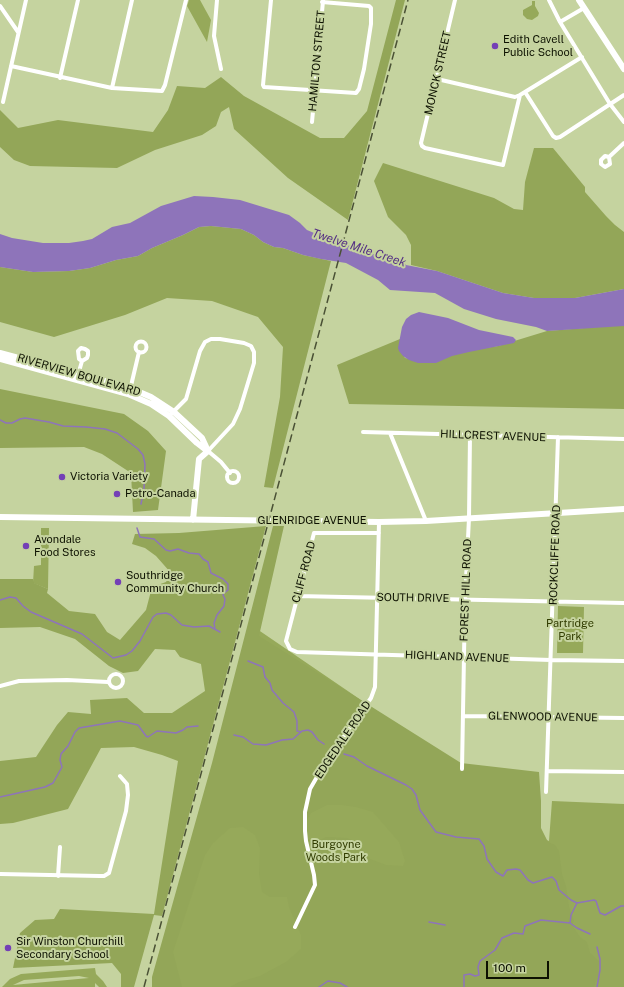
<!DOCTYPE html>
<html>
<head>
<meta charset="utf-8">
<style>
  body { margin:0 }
  #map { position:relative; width:624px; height:987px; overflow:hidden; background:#c5d39f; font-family:"Public Sans",sans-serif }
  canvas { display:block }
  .scale { position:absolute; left:486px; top:961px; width:63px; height:18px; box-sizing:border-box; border:2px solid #0d1101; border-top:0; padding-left:5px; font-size:12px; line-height:14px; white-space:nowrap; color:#0d1101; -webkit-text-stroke:3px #c5d39f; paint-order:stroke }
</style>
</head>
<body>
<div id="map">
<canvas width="624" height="987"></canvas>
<div class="scale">100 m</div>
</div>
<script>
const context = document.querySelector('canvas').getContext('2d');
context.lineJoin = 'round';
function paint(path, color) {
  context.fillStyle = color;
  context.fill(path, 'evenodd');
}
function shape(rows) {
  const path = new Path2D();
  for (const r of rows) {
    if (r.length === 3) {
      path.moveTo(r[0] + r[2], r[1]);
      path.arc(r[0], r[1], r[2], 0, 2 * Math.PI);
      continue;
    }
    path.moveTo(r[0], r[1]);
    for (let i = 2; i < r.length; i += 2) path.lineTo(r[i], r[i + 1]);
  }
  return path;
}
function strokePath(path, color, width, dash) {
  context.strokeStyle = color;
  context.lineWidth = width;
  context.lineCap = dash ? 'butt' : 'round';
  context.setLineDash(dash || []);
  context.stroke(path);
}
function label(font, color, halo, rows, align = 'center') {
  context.font = font + ' "Public Sans",sans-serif';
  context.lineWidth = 4;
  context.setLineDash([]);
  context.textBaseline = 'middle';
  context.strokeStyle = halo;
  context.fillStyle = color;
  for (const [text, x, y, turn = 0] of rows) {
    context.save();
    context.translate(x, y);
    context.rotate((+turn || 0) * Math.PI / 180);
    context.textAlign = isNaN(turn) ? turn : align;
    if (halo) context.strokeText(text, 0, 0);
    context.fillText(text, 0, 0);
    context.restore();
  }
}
const green = shape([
  [189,0,200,0,211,20,207,42,187,6],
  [532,1,535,1,535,6,539,13,538,16,532,20,527,19,523,15,523,10,532,5],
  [41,528,49,528,48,589,33,583,34,566,41,565],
  [558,606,584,607,583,653,557,653],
  [254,627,402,728,521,829,549,841,552,801,624,804,624,987,162,987],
  [95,968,96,974,103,981,107,987,99,987,95,983,95,987,2,987,10,979,21,974],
  [79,976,89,978,13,985,24,980]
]);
const forest = shape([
  [396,0,405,0,348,220,288,178,234,129,229,107,221,112,216,126,202,135,155,150,117,168,30,166,14,160,0,147,0,110,18,128,58,120,153,132,168,110,177,86,205,88,221,77,244,96,320,138,344,138,367,111],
  [534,148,553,148,585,187,585,192,606,216,615,225,624,232,624,289,575,298,534,298,503,293,437,271,411,265,411,245,406,235,388,217,374,181,383,163,494,198,514,209,523,210,525,182],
  [211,226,241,229,254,235,263,242,274,247,283,248,303,255,331,261,273,488,264,487,280,397,283,347,258,317,212,301,167,298,125,315,54,337,0,322,0,267,33,272,69,271,90,268,116,260,138,256,152,248,183,235,199,227],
  [609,326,624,326,624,409,349,404,337,365,400,339,400,349,405,358,411,359,498,346,547,331],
  [0,389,124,414,148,431,166,451,158,510,133,512,131,473,102,454,84,447,0,448],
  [266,526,162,916,154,915,134,987,121,987,121,974,112,963,13,968,20,933,35,920,54,919,60,909,154,914,178,761,162,755,134,747,101,748,68,809,13,823,0,824,0,761,36,757,57,725,68,712,91,714,90,700,127,698,144,713,172,713,205,691,201,664,180,657,175,650,155,649,138,671,123,673,109,666,75,639,40,627,0,628,0,579,33,579,34,583,48,589,47,593,69,611,95,614,107,632,120,640,146,610,152,587,166,582,171,573,156,556,145,548,132,544,135,534,179,533],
  [273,526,284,526,259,636,461,763,539,772,541,801,541,828,548,842,555,845,559,851,562,874,566,886,569,907,574,921,572,925,580,937,587,942,590,953,599,961,598,976,594,987,230,987,239,982,260,976,286,962,301,949,301,935,289,907,287,897,270,897,262,892,259,874,260,848,255,835,243,827,230,828,213,843,205,855,173,952,182,987,152,987,152,977,212,763],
  [327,805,342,805,356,807,373,812,399,842,405,861,403,866,386,865,370,859,356,842,347,838,326,837,316,842,308,839,305,823,311,813]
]);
const water = shape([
  [194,196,213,197,240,200,289,215,300,223,307,230,333,241,362,249,385,259,402,261,406,265,437,271,503,293,534,298,575,298,624,289,624,326,547,331,536,327,496,319,464,309,435,293,390,290,378,280,346,263,321,259,303,255,283,248,274,247,263,242,254,235,241,229,211,226,199,227,183,235,152,248,138,256,116,260,90,268,69,271,33,272,0,267,0,234,12,238,43,243,69,243,83,241,92,239,112,227,130,223,161,206],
  [419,312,448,318,479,330,513,337,516,340,514,343,469,352,452,356,436,363,418,363,409,360,403,356,399,351,398,348,402,327,406,319,411,315]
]);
const stream = shape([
  [0,420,6,423,12,423,20,419,25,418,49,422,63,426,86,427,105,429,117,433,138,449,143,455,145,464,144,489,141,504],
  [137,528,140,537,154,539,166,550,170,551,178,549,189,553,199,554,203,559,208,562,211,573,223,579,228,584,228,590,224,593,223,595,225,599,224,606,217,615,214,623,215,629],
  [0,600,10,597,16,598,23,606,31,612,82,634,113,658,126,655,132,651,140,641,153,617,157,614,166,613,171,615,182,625,194,627,209,626,220,632],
  [248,661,263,667,265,677,270,683,272,690,283,703,294,712,297,721,297,731,301,732],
  [234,735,243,737,253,744,266,745,282,740,293,739,302,731,308,730,312,732,318,740,324,744],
  [344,754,354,757,367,766,406,785,412,789,416,795,420,810,436,832,456,837,479,839,484,846,487,859,496,872,503,876,507,870,516,869,520,870,528,880,533,883,552,877,556,881,559,890,571,900,577,903,594,900,596,901,600,913,605,915,621,906,624,906],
  [0,797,45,787,53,783,62,767,60,760,61,754,68,746,75,732,79,728,120,721,138,725,146,736,148,737,157,731,176,733,183,730,187,727,198,726],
  [429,922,445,925],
  [570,923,577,928,590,934],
  [597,947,600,959,600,970,597,987],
  [319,987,328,981,340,983,347,987],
  [464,987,464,975,470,974,475,976,479,975,478,967,480,961,495,950,502,938,514,933,523,934,525,926,541,920,570,923,571,915,577,903]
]);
const street = shape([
  [217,0,214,36,221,69],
  [271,0,263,85,264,87,356,93,359,89,364,69,371,24,371,8,369,6,322,2],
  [455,0,421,143,422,146,425,148,503,165,520,95],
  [549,0,560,22,610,104,624,122],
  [0,6,18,32],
  [560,22,584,8],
  [11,66,112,88,162,91,165,85,186,0],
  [60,78,78,0],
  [437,79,515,97,520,95,582,57],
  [112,88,132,0],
  [525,92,553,136,556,138,560,137,624,95],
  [3,102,26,0],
  [312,122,323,1],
  [609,157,610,164,605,167,601,164,601,160,605,156,609,157,624,143],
  [141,347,5.5],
  [78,375,82,361,87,358,88,355,88,351,85,349,81,348,78,351,79,359,82,361],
  [130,390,139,352],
  [172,413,186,399,200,351,205,342,211,339,220,339,244,343,251,346,254,352,254,363,240,409,233,424,208,451,221,462,230,473],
  [363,432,624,439],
  [390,433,426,521],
  [233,477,6],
  [379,533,314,533,286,641,290,649,297,652,551,660,624,661],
  [297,596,624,603],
  [116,681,7],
  [0,686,19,681,67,680,108,682],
  [463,716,624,718],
  [462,769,465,599,469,518,470,435],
  [547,771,624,772],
  [546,792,558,437],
  [0,874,100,876,104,876,109,873,126,811,128,795,127,784,120,776],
  [58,876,60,847],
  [295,927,315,885,314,875,306,841,305,831,305,812,310,789,325,763,371,698,375,687,379,522]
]);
const secondary = shape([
  [579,0,624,69],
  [0,353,130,388,151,397,174,412,202,438,208,451],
  [0,359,128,394,151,404,169,416,197,443,206,450],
  [0,517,379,522,426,521,624,509],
  [193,520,199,459,208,451]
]);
const rail = shape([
  [144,987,408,0]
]);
const markers = [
  [495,46,4,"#743fb6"],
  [62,477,4,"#743fb6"],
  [117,494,4,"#743fb6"],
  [26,546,4,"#743fb6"],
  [118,582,4,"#743fb6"],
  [8,948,4,"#743fb6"]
];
const poiNames = [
  ["Edith Cavell",503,40],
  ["Public School",503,53],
  ["Victoria Variety",70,477],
  ["Petro-Canada",125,494],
  ["Avondale",34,540],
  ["Food Stores",34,553],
  ["Southridge",126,576],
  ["Community Church",126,589],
  ["Sir Winston Churchill",16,942],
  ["Secondary School",16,955]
];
const streetNames = [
  ["HAMILTON STREET",317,61,-85],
  ["MONCK STREET",438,73,-77],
  ["RIVERVIEW BOULEVARD",79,375,16],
  ["HILLCREST AVENUE",493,436,2],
  ["GLENRIDGE AVENUE",312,521],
  ["ROCKCLIFFE ROAD",555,555,-88],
  ["CLIFF ROAD",304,572,-75],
  ["FOREST HILL ROAD",466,590,-88],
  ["SOUTH DRIVE",413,598,1],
  ["HIGHLAND AVENUE",457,657,2],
  ["GLENWOOD AVENUE",543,717,1],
  ["EDGEDALE ROAD",343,740,-56]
];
const parkNames = [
  ["Partridge",570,624],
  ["Park",570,637],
  ["Burgoyne",336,845],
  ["Woods Park",336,858]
];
const waterNames = [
  ["Twelve Mile Creek",359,248,18]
];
paint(green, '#96a95a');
paint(forest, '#93a658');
paint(water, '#8e74ba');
strokePath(stream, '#8e74ba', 1.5);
strokePath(street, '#fff', 4);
strokePath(secondary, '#fff', 6);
strokePath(rail, '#4a5135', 1.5, [8, 4]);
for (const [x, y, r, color] of markers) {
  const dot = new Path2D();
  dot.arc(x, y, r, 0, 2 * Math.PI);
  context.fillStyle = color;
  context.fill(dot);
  strokePath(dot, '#c5d39f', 1.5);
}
label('11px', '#0d1101', '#c5d39f', poiNames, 'left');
label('11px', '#0d1101', '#c5d39f', streetNames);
label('11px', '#313c00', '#c5d39f', parkNames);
label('italic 12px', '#542f84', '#c5d39f', waterNames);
</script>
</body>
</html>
